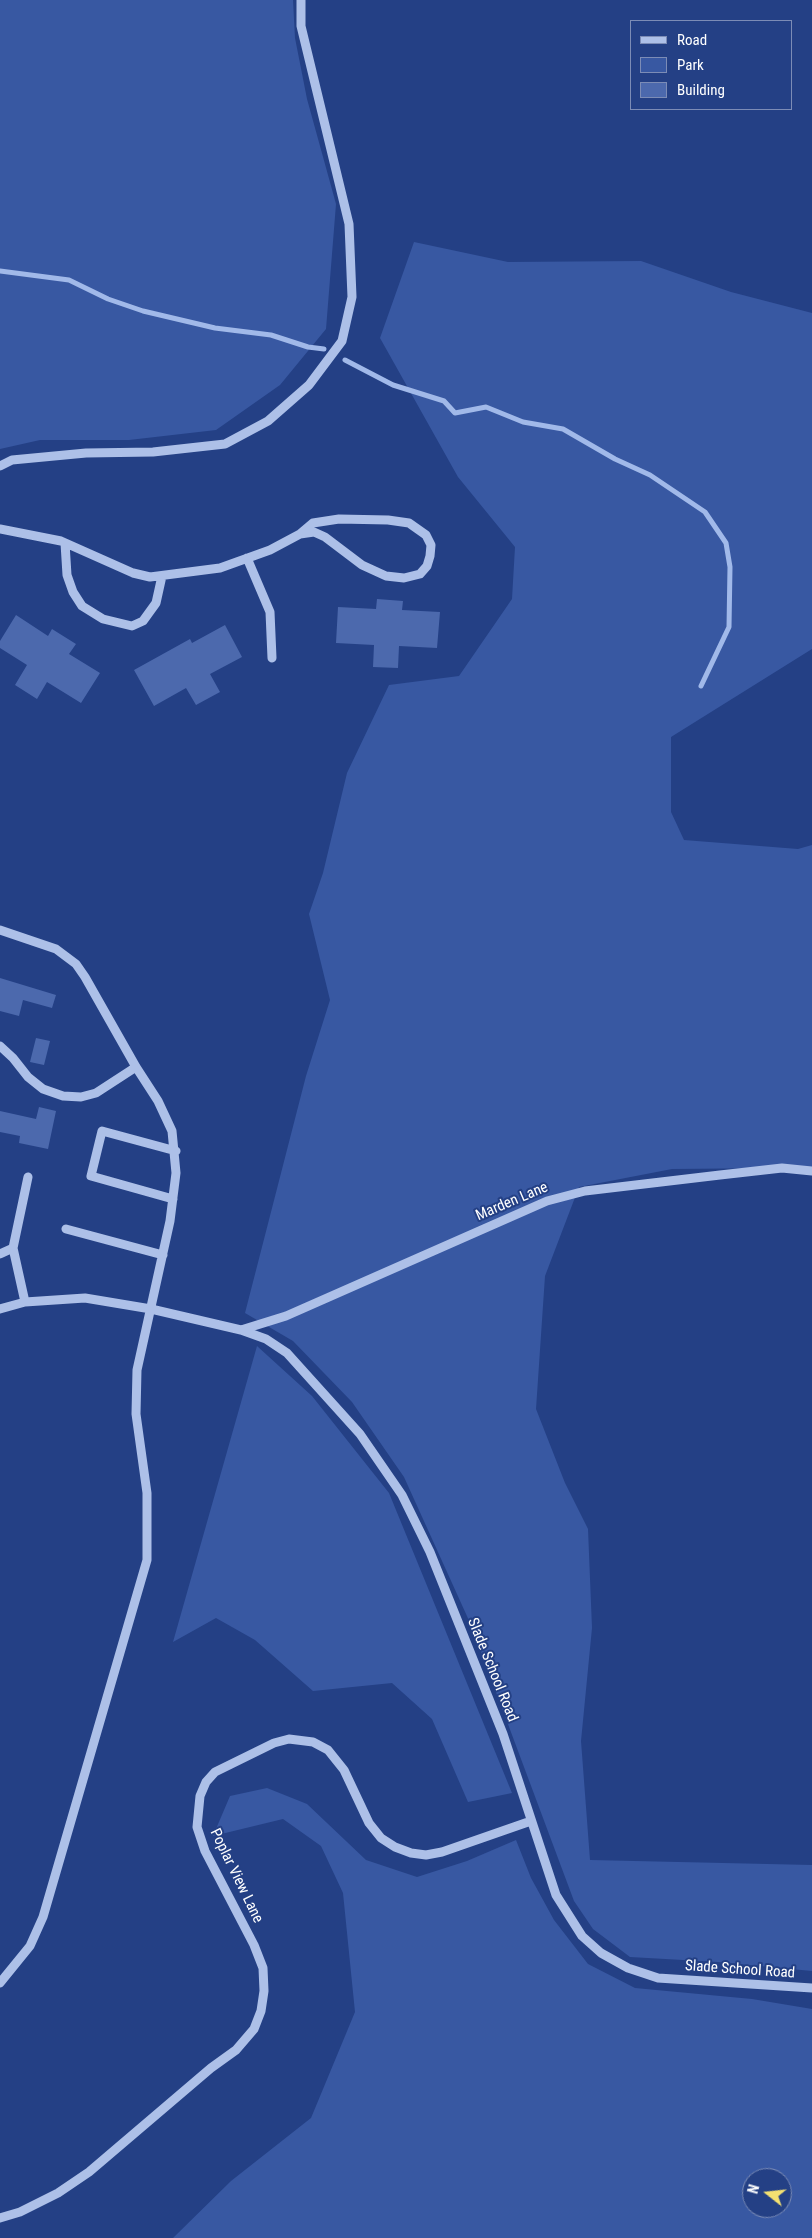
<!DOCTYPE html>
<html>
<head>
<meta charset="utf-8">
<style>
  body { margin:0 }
  #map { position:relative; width:812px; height:2238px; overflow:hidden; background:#244085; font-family:"Roboto Condensed",sans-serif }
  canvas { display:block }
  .legend { position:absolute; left:630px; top:20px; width:162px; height:90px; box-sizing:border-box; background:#244085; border:1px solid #7c8cb6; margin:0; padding:6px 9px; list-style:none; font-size:15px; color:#fff }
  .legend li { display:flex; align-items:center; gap:10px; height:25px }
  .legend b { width:25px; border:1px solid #7c8cb6 }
  .north { position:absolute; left:742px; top:2168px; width:50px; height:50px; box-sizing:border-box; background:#244085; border:1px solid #7c8cb6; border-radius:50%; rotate:286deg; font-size:14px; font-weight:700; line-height:20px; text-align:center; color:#fff }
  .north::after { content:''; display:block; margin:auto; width:18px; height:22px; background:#f3e071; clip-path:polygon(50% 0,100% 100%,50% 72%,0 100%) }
</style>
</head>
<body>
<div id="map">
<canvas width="812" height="2238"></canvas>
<ul class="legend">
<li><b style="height:6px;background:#adc0e8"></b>Road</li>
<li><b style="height:14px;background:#3858a2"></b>Park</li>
<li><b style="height:14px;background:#4c69ad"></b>Building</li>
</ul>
<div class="north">N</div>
</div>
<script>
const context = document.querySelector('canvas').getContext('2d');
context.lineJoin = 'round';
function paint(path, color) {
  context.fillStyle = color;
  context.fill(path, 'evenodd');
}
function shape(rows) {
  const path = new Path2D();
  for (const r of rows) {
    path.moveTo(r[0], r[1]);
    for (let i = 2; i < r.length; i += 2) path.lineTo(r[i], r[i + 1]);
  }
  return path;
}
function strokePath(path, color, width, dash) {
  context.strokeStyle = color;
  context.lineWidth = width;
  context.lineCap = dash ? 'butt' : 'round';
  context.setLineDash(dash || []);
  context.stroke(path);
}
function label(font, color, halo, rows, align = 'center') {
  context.font = font + ' "Roboto Condensed",sans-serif';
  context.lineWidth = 4;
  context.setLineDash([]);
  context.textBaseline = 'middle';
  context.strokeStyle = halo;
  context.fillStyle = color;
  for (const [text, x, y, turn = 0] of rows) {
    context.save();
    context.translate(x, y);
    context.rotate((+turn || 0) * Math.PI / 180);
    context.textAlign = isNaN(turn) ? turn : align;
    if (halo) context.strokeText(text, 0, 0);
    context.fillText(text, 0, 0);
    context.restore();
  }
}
const green = shape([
  [0,0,293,0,295,38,307,99,336,204,326,329,280,385,216,430,129,440,40,440,0,449],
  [414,242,508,262,641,261,731,292,812,313,812,649,671,737,671,812,684,840,798,849,812,845,812,1173,782,1168,672,1169,579,1187,545,1276,536,1409,565,1483,588,1529,592,1628,581,1741,590,1860,812,1865,812,1971,718,1962,630,1957,593,1929,574,1901,471,1625,404,1477,352,1402,293,1341,245,1313,306,1076,330,1000,309,914,323,873,347,773,389,685,459,676,512,599,515,547,458,477,380,338],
  [257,1346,312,1396,389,1493,512,1793,468,1802,432,1719,392,1683,313,1691,255,1640,216,1618,173,1642],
  [267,1788,307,1804,366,1860,417,1877,467,1861,516,1840,531,1878,554,1920,588,1964,635,1988,752,1999,812,2009,812,2238,173,2238,231,2181,311,2118,355,2012,343,1893,321,1846,283,1819,213,1836,230,1796],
  [752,2178,782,2178,782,2208,752,2208]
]);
const stream = shape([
  [0,271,69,280,108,299,143,311,215,328,271,335,308,347,324,349],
  [345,360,393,385,444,401,455,413,486,407,523,422,563,429,615,459,650,475,705,512,726,543,730,567,729,627,701,686]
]);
const building = shape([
  [377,599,403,601,402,610,440,612,437,648,399,646,398,668,373,667,374,645,336,643,338,607,376,609],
  [16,615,48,636,52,629,76,644,69,654,100,673,81,703,47,682,37,699,15,685,27,665,0,648,0,641],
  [225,625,242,657,210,674,220,692,196,705,186,688,154,706,134,670,190,639,192,643],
  [0,978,56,995,52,1008,23,1000,19,1016,0,1011],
  [36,1038,50,1041,44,1065,30,1062],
  [39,1107,56,1111,48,1149,19,1143,20,1136,0,1132,0,1111,36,1119]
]);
const minor = shape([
  [0,466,12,460,86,453,153,452,225,444,268,421,309,385,342,341,352,297,349,224,301,26,301,0],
  [0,529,61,541,133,573,150,577,220,568,270,550,300,534,313,523,339,519,388,520,409,523,426,535,431,545,430,556,427,566,420,574,404,578,386,576,362,565,325,537,314,532,300,534],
  [65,543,67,575,73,592,82,606,103,619,132,626,143,621,156,603,162,576],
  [247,558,270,612,272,658],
  [0,930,56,949,76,964,85,977,136,1067,158,1101,172,1131,176,1173,170,1221,137,1370,136,1414,147,1493,147,1560,43,1917,30,1946,0,1983],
  [0,1046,13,1058,28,1077,43,1089,63,1096,81,1097,96,1093,136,1067],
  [173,1199,91,1176,102,1131,176,1151],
  [66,1229,163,1255],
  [0,1254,13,1248],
  [25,1302,13,1248,28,1177],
  [0,1309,25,1302,85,1298,151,1309,241,1330,266,1339,287,1353,360,1434,402,1495,430,1552,503,1734,556,1895,582,1936,601,1953,628,1968,658,1978,812,1988],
  [241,1330,286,1316,547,1201,585,1191,720,1175,782,1168,812,1171],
  [0,2218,20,2212,58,2193,89,2172,211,2068,236,2050,254,2029,261,2011,264,1991,263,1968,254,1945,205,1851,197,1827,200,1796,206,1782,215,1772,274,1743,289,1739,313,1742,328,1750,344,1770,369,1823,381,1838,395,1847,411,1853,426,1855,442,1852,531,1821]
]);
const streetNames = [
  ["Marden Lane",512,1202,-23],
  ["Slade School Road",492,1670,68],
  ["Poplar View Lane",236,1876,64],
  ["Slade School Road",740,1970,4]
];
paint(green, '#3858a2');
strokePath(stream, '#a1b9e9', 5);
paint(building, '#4c69ad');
strokePath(minor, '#adc0e8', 9);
label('15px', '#fff', '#244085', streetNames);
</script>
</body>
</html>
